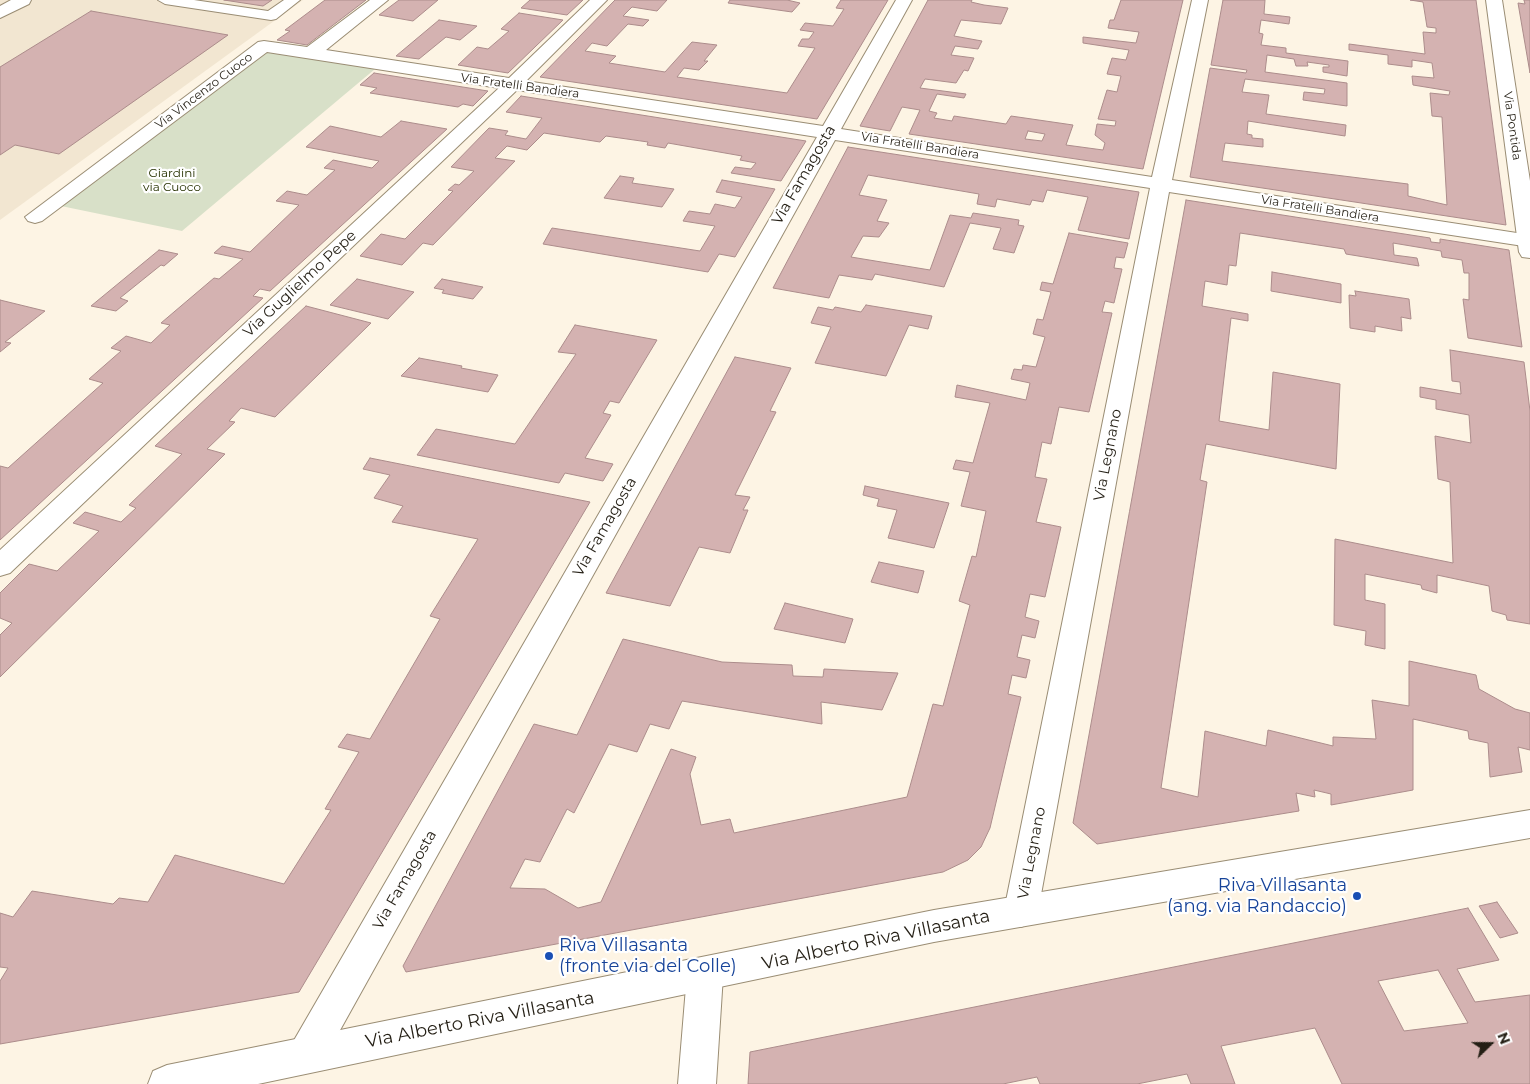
<!DOCTYPE html>
<html>
<head>
<meta charset="utf-8">
<style>
  body { margin:0 }
  #map { position:relative; width:1530px; height:1084px; overflow:hidden; background:#fdf4e4; font-family:Montserrat,sans-serif }
  canvas { display:block }
  .north { position:absolute; left:1465px; top:1019px; width:50px; height:50px; -webkit-text-stroke:4px #fff; paint-order:stroke; rotate:68deg; font-size:14px; font-weight:700; line-height:20px; text-align:center; color:#241f15 }
  .north::after { content:''; display:block; margin:auto; width:18px; height:22px; background:#241f15; clip-path:polygon(50% 0,100% 100%,50% 72%,0 100%) }
</style>
</head>
<body>
<div id="map">
<canvas width="1530" height="1084"></canvas>
<div class="north">N</div>
</div>
<script>
const context = document.querySelector('canvas').getContext('2d');
context.lineJoin = 'round';
function paint(path, color) {
  context.fillStyle = color;
  context.fill(path, 'evenodd');
}
function shape(rows) {
  const path = new Path2D();
  for (const r of rows) {
    path.moveTo(r[0], r[1]);
    for (let i = 2; i < r.length; i += 2) path.lineTo(r[i], r[i + 1]);
  }
  return path;
}
function strokePath(path, color, width, dash) {
  context.strokeStyle = color;
  context.lineWidth = width;
  context.lineCap = dash ? 'butt' : 'round';
  context.setLineDash(dash || []);
  context.stroke(path);
}
function label(font, color, halo, rows, align = 'center') {
  context.font = font + ' Montserrat,sans-serif';
  context.lineWidth = 4.5;
  context.setLineDash([]);
  context.textBaseline = 'middle';
  context.strokeStyle = halo;
  context.fillStyle = color;
  for (const [text, x, y, turn = 0] of rows) {
    context.save();
    context.translate(x, y);
    context.rotate((+turn || 0) * Math.PI / 180);
    context.textAlign = isNaN(turn) ? turn : align;
    if (halo) context.strokeText(text, 0, 0);
    context.fillText(text, 0, 0);
    context.restore();
  }
}
const commercial = shape([
  [0,0,303,0,0,220]
]);
const green = shape([
  [266,51,375,69,182,231,61,206]
]);
const building = shape([
  [224,0,272,0,263,6,224,0],
  [325,0,366,0,307,45,277,40,290,31,285,30,325,0],
  [399,0,438,0,413,21,379,15,399,0],
  [530,0,583,0,567,15,521,8,530,0],
  [615,0,667,0,657,11,632,7,623,16,649,20,643,26,628,24,607,46,592,43,585,51,616,56,609,63,665,72,692,42,717,45,704,61,708,61,699,70,684,68,677,77,787,93,815,48,798,46,802,39,809,39,814,32,800,30,805,23,833,26,844,9,836,8,841,0,888,0,817,119,540,77,615,0],
  [730,0,787,0,800,3,792,12,728,3,730,0],
  [928,0,972,0,971,2,984,5,1008,8,1001,24,961,20,954,36,982,41,978,49,955,46,951,55,974,58,968,71,964,70,956,83,925,79,920,88,966,94,964,98,937,94,929,111,937,113,934,118,952,121,954,116,1006,124,1011,116,1073,125,1066,145,1103,150,1105,143,1095,135,1097,124,1115,126,1116,121,1098,119,1107,90,1117,92,1121,76,1107,74,1112,58,1126,60,1129,50,1083,43,1083,37,1136,43,1139,32,1108,28,1110,20,1114,20,1121,0,1183,0,1143,169,909,134,920,110,902,107,890,131,860,126,928,0],
  [1028,131,1045,134,1042,141,1025,139,1028,131],
  [1223,0,1265,0,1264,14,1290,17,1289,24,1261,20,1259,33,1263,34,1261,45,1286,48,1286,53,1348,61,1347,76,1323,72,1323,67,1329,67,1329,65,1307,62,1308,66,1296,66,1294,59,1267,55,1265,72,1347,83,1347,106,1303,100,1304,92,1324,94,1325,89,1245,79,1242,92,1269,95,1266,114,1346,125,1345,136,1248,121,1247,134,1252,135,1252,138,1263,139,1263,147,1225,143,1222,161,1408,184,1408,196,1447,205,1442,117,1432,116,1430,93,1449,95,1450,91,1413,85,1412,76,1434,78,1432,63,1412,60,1412,67,1388,64,1388,55,1349,50,1349,44,1425,54,1423,32,1436,33,1436,28,1427,27,1423,2,1410,0,1476,0,1506,225,1190,177,1210,68,1246,73,1247,70,1211,65,1223,0],
  [1524,0,1530,0,1530,73,1518,3,1525,4,1524,0],
  [91,11,228,35,59,154,15,145,0,155,0,67,91,11],
  [519,13,563,20,508,73,458,65,477,47,488,49,509,31,501,29,519,13],
  [439,20,477,26,460,40,446,37,419,59,396,56,439,20],
  [374,73,488,91,473,106,463,104,458,107,370,93,377,88,360,85,374,73],
  [521,96,806,141,781,181,731,173,735,167,751,169,756,163,740,160,742,156,668,143,665,148,647,145,648,142,606,136,600,142,544,133,527,150,507,146,495,158,515,161,433,245,423,243,402,265,360,256,381,234,405,239,453,191,448,190,455,184,459,185,474,171,451,167,489,128,508,131,505,135,526,139,542,118,506,112,521,96],
  [401,121,447,129,270,291,260,289,253,296,263,298,0,540,0,466,8,468,103,383,89,379,121,351,111,348,126,336,151,343,170,325,161,323,214,278,219,279,243,259,214,253,222,246,250,252,299,205,276,201,287,191,307,195,335,170,324,168,333,160,372,168,379,161,306,147,330,126,381,137,401,121],
  [848,147,1139,192,1129,239,1078,230,1088,197,1047,190,1043,202,1032,200,1030,205,997,199,995,207,977,204,979,194,868,175,859,195,887,200,877,221,889,223,879,237,863,236,851,257,930,270,950,215,971,218,973,213,1019,220,1018,225,1024,226,1014,253,993,249,1001,228,970,223,944,287,875,274,872,280,839,275,829,298,773,288,848,147],
  [620,176,634,178,632,183,674,189,662,207,604,198,620,176],
  [722,180,775,189,735,257,719,254,708,272,543,244,552,228,700,251,715,226,683,221,689,211,710,214,715,204,735,208,742,197,716,192,722,180],
  [1186,200,1430,238,1431,242,1440,243,1440,239,1509,250,1522,347,1468,338,1463,299,1469,300,1469,273,1464,273,1462,260,1442,257,1441,251,1393,243,1394,255,1417,258,1419,266,1346,254,1344,249,1240,233,1236,266,1229,265,1227,285,1205,281,1202,306,1248,314,1248,321,1231,318,1219,421,1269,430,1273,372,1340,384,1336,469,1206,444,1200,480,1207,482,1161,788,1198,797,1205,731,1266,746,1268,730,1333,746,1333,737,1376,739,1372,700,1409,706,1409,661,1476,675,1479,689,1515,709,1530,713,1530,750,1518,747,1522,772,1490,777,1488,743,1469,739,1468,731,1413,719,1413,790,1331,805,1331,794,1314,790,1315,797,1296,793,1299,811,1097,844,1073,823,1186,200],
  [1069,233,1128,243,1124,258,1116,257,1114,268,1122,269,1114,303,1105,301,1102,312,1112,313,1089,412,1059,407,1051,444,1042,442,1035,477,1047,479,1036,522,1061,527,1045,597,1030,594,1025,617,1039,621,1035,638,1022,635,1017,657,1030,660,1026,678,1012,675,1008,694,1021,697,990,828,981,847,968,860,943,872,406,972,403,966,534,724,577,735,623,639,722,662,792,665,793,676,823,677,824,669,898,673,882,710,821,702,822,724,682,701,669,729,650,724,637,752,609,744,574,813,567,809,540,862,525,859,510,888,545,889,578,908,601,902,671,749,696,757,690,774,701,825,730,819,734,833,907,797,933,704,943,706,970,605,959,601,972,556,976,557,986,511,961,506,970,472,953,469,956,460,973,463,990,403,955,397,957,385,1026,400,1030,383,1011,379,1014,369,1022,370,1023,365,1036,367,1045,337,1033,334,1037,319,1043,320,1051,292,1040,290,1042,282,1053,284,1069,233],
  [159,250,178,254,164,266,161,265,120,298,128,301,116,311,91,306,159,250],
  [1272,272,1341,284,1341,303,1271,291,1272,272],
  [357,279,414,292,388,319,330,305,357,279],
  [442,279,483,287,473,299,442,293,444,290,434,288,442,279],
  [1355,291,1409,299,1411,319,1401,317,1402,331,1375,326,1375,332,1350,328,1349,295,1356,296,1355,291],
  [0,300,45,311,5,342,11,343,0,352,0,300],
  [866,305,932,316,928,329,909,325,886,376,815,363,831,327,811,323,818,307,833,310,835,307,861,312,866,305],
  [306,306,371,323,275,417,241,408,229,421,235,422,207,449,225,454,0,677,0,635,12,623,0,618,0,593,29,564,57,571,99,531,73,523,85,512,121,522,136,508,129,505,182,454,155,446,306,306],
  [575,325,657,340,619,403,610,401,603,413,611,415,585,458,613,464,603,481,565,473,559,483,417,455,436,429,515,444,576,354,558,352,575,325],
  [1450,350,1524,362,1530,411,1530,624,1507,620,1506,615,1492,611,1489,586,1437,575,1437,593,1422,589,1421,585,1365,574,1365,600,1385,604,1385,649,1365,645,1366,631,1334,625,1335,539,1453,563,1450,482,1438,479,1435,436,1471,443,1469,415,1436,409,1436,400,1420,397,1420,387,1461,394,1460,382,1452,381,1450,350],
  [735,357,791,368,770,411,776,412,735,495,750,497,743,510,748,510,730,553,699,547,670,606,606,593,735,357],
  [419,358,462,366,461,368,498,375,488,392,401,376,419,358],
  [370,458,590,502,299,992,0,1044,0,981,8,968,0,967,0,913,13,917,32,891,113,904,119,898,148,902,175,855,284,884,331,810,325,809,359,752,338,747,347,734,370,739,440,619,430,616,478,539,392,522,403,506,374,498,390,475,363,469,370,458],
  [865,486,949,503,934,548,888,538,897,510,877,506,879,499,863,495,865,486],
  [879,562,924,571,918,593,871,582,879,562],
  [785,603,853,619,845,643,774,629,785,603],
  [1497,902,1518,933,1500,938,1479,906,1497,902],
  [1468,908,1499,960,1457,969,1475,1002,1530,995,1530,1084,1342,1084,1315,1028,1221,1046,1235,1084,1191,1084,1187,1074,1137,1084,1040,1084,1037,1077,1003,1084,748,1084,750,1052,1468,908],
  [1438,970,1468,1023,1404,1031,1378,981,1438,970]
]);
const service = shape([
  [158,0,194,0,268,11,284,0,300,0,276,19,271,20,165,4,158,0]
]);
const minor = shape([
  [11,0,31,0,29,4,0,18,0,6,11,0],
  [370,0,388,0,326,50,509,78,590,0,607,0,526,81,823,126,896,0,912,0,841,129,1152,177,1192,0,1208,0,1172,180,1530,235,1530,247,1169,192,1038,911,1033,922,1021,927,1009,922,1004,911,1150,188,835,140,319,1068,306,1073,293,1068,287,1055,293,1042,817,137,517,90,10,573,0,576,0,550,499,88,267,52,42,221,35,223,28,221,25,217,258,42,264,41,307,47,370,0],
  [705,958,718,963,723,975,716,1084,678,1084,687,975,692,963,705,958]
]);
const tertiary = shape([
  [1486,0,1502,0,1530,181,1530,258,1522,257,1519,252,1486,0],
  [1530,810,1530,838,934,942,258,1084,148,1084,153,1071,167,1065,934,910,1530,810]
]);
const markers = [
  [1357,896,5,"#1a4fb4"],
  [549,956,5,"#1a4fb4"]
];
const farStreetnames = [
  ["Via Fratelli Bandiera",520,86,8],
  ["Via Vincenzo Cuoco",204,91,-37],
  ["Via Pontida",1512,126,82],
  ["Via Fratelli Bandiera",920,146,9],
  ["Via Fratelli Bandiera",1320,209,9]
];
const farParknames = [
  ["Giardini",172,173],
  ["via Cuoco",172,187]
];
const streetNames = [
  ["Via Famagosta",804,175,-60],
  ["Via Guglielmo Pepe",300,284,-43],
  ["Via Legnano",1108,455,-79],
  ["Via Famagosta",605,527,-60],
  ["Via Legnano",1032,853,-79],
  ["Via Famagosta",405,880,-60]
];
const nearTransitnames = [
  ["Riva Villasanta",1347,886],
  ["(ang. via Randaccio)",1347,907],
  ["Riva Villasanta",559,946,"left"],
  ["(fronte via del Colle)",559,967,"left"]
];
const nearStreetnames = [
  ["Via Alberto Riva Villasanta",876,940,-12],
  ["Via Alberto Riva Villasanta",480,1020,-11]
];
paint(commercial, '#f2e6d1');
paint(green, '#d8e0c8');
paint(building, '#d4b2b1');
strokePath(building, '#ac8c8b', 1);
strokePath(service, '#9a8d74', 2);
strokePath(minor, '#9a8d74', 2);
strokePath(tertiary, '#9a8d74', 2);
paint(service, '#fff');
paint(minor, '#fff');
paint(tertiary, '#fff');
for (const [x, y, r, color] of markers) {
  const dot = new Path2D();
  dot.arc(x, y, r, 0, 2 * Math.PI);
  context.fillStyle = color;
  context.fill(dot);
  strokePath(dot, '#fff', 2);
}
label('12px', '#241f15', '#fff', farStreetnames);
label('12px', '#263101', '#fff', farParknames);
label('15px', '#241f15', '#fff', streetNames);
label('18px', '#164399', '#fff', nearTransitnames, 'right');
label('18px', '#241f15', '#fff', nearStreetnames);
</script>
</body>
</html>
